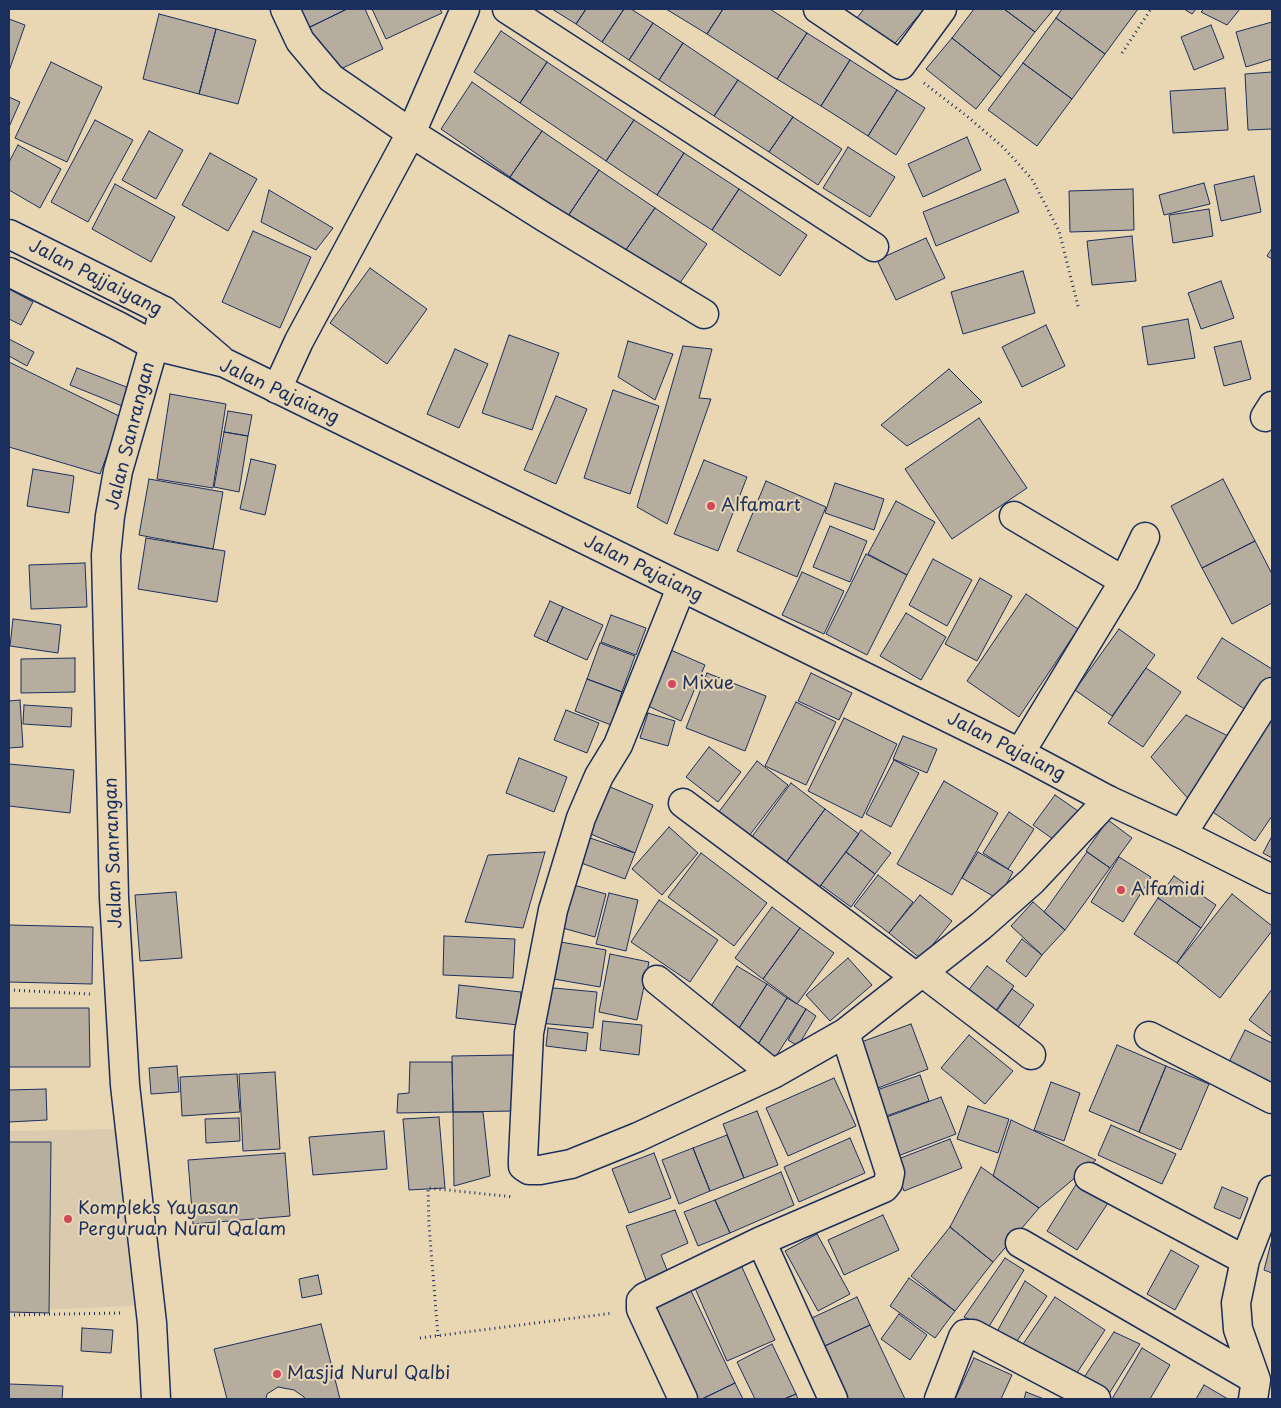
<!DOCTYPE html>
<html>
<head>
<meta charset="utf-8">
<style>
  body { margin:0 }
  #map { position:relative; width:1281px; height:1408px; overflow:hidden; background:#e9d7b4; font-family:"Playpen Sans",sans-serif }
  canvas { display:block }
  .frame { position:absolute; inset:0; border:10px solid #1b2f5e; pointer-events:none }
</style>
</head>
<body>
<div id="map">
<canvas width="1281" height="1408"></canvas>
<div class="frame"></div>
</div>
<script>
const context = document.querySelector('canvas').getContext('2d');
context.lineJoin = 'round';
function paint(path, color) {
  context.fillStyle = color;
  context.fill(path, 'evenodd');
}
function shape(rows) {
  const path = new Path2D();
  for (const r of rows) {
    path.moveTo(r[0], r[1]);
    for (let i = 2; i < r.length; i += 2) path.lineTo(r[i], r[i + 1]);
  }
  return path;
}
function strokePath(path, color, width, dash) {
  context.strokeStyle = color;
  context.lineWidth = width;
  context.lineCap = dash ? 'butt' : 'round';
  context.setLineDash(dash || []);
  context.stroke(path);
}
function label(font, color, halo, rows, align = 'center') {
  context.font = font + ' "Playpen Sans",sans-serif';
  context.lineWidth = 4;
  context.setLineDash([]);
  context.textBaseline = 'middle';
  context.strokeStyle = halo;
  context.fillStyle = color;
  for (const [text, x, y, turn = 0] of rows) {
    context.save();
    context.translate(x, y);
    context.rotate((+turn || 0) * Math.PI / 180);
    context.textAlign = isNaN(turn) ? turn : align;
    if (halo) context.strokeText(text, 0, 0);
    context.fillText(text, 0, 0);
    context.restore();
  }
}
const built = shape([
  [121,1129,134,1306,9,1311,9,1131]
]);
const building = shape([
  [299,9,347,9,308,28,299,9],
  [347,9,365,9,383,49,330,74,308,28,347,9],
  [372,9,440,9,442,13,386,39,372,9],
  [552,9,586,9,576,24,552,9],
  [586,9,624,9,602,42,576,24,586,9],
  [624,9,631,9,653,23,629,60,602,42,624,9],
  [666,9,723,9,707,34,666,9],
  [723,9,770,9,807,33,777,79,707,34,723,9],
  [864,9,924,9,891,48,856,19,864,9],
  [974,9,1004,9,1035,32,1001,77,952,38,974,9],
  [1004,9,1052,9,1053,10,1035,32,1004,9],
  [1062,9,1138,9,1105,54,1056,18,1062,9],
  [1184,9,1196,9,1192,14,1184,9],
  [1204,9,1240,9,1227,25,1201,12,1204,9],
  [159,14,216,29,199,94,143,79,159,14],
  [1056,18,1105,54,1072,99,1023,63,1056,18],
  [9,19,25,25,9,71,9,19],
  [1272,22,1272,59,1246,67,1236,32,1272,22],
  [653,23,683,43,659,80,629,60,653,23],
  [1211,25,1224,58,1194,70,1181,37,1211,25],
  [216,29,256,40,238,104,199,94,216,29],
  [501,31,547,62,520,103,474,72,501,31],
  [807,33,850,60,821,106,777,79,807,33],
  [952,38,1001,77,976,109,926,69,952,38],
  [683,43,738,80,714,116,659,80,683,43],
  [850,60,897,90,868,136,821,106,850,60],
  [51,62,102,87,67,162,15,138,51,62],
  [547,62,634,120,606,161,520,103,547,62],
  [1023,63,1072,99,1037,146,988,110,1023,63],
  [1272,72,1272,129,1248,130,1245,74,1272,72],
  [738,80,793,117,769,152,714,116,738,80],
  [472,82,542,131,510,177,441,129,472,82],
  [1225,88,1228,130,1173,133,1170,91,1225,88],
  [897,90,925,108,896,155,868,136,897,90],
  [9,97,20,102,9,127,9,97],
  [793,117,842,149,818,185,769,152,793,117],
  [95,120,133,140,88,222,51,202,95,120],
  [634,120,684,153,657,195,606,161,634,120],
  [149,131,183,150,156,199,122,180,149,131],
  [542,131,599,170,568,216,510,177,542,131],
  [967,137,981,170,923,197,908,164,967,137],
  [18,145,61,169,40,208,9,190,9,162,18,145],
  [848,147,895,177,870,217,823,188,848,147],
  [210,153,257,179,228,231,182,205,210,153],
  [684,153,739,189,712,230,657,195,684,153],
  [599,170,655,208,623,254,568,216,599,170],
  [1254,176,1261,212,1221,221,1214,185,1254,176],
  [1005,179,1019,212,936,246,923,212,1005,179],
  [1204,183,1210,204,1164,215,1159,195,1204,183],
  [115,184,175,217,151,262,92,229,115,184],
  [739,189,807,235,780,276,712,230,739,189],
  [1133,189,1134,230,1070,232,1069,191,1133,189],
  [269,190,333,228,316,250,261,222,269,190],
  [655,208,707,244,675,290,623,254,655,208],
  [1209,209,1213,236,1173,243,1169,215,1209,209],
  [253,231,311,257,280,328,222,302,253,231],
  [1132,236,1136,281,1092,285,1087,241,1132,236],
  [926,238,945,278,896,300,877,260,926,238],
  [1272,248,1272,259,1267,256,1272,248],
  [370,268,427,309,387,364,330,323,370,268],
  [1023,271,1035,313,963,334,951,292,1023,271],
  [1221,281,1234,318,1201,329,1188,293,1221,281],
  [9,289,33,302,21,325,9,319,9,289],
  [1188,319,1195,358,1148,365,1142,327,1188,319],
  [1046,325,1065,366,1022,387,1002,347,1046,325],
  [509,335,559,353,532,430,482,413,509,335],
  [9,339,34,352,27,366,9,356,9,339],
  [628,341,673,354,655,400,618,377,628,341],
  [1241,341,1251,379,1224,386,1214,347,1241,341],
  [683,346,712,349,699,398,711,399,667,524,637,507,683,346],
  [455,349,488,364,459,428,427,414,455,349],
  [9,362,121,417,100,474,9,447,9,362],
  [77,368,129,388,122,406,70,385,77,368],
  [949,369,982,402,907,446,881,425,949,369],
  [613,390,659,406,630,494,584,478,613,390],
  [170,394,226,404,213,488,157,479,170,394],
  [556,396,587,409,556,484,524,470,556,396],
  [228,411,252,415,248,436,224,432,228,411],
  [979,418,1027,488,952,539,905,469,979,418],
  [224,432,248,436,239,492,214,487,224,432],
  [251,459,276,465,265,515,240,509,251,459],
  [704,460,747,477,718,551,674,534,704,460],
  [33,469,74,476,69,513,27,506,33,469],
  [149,479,223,492,213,549,139,535,149,479],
  [1223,479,1255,541,1202,568,1171,506,1223,479],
  [766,481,826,507,797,577,737,551,766,481],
  [835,483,884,499,874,530,825,513,835,483],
  [896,501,935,522,907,575,868,554,896,501],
  [830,526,867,541,850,582,813,567,830,526],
  [146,538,225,551,217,602,138,589,146,538],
  [1255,541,1272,574,1272,603,1232,624,1202,568,1255,541],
  [866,554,907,575,867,655,826,634,866,554],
  [933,559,972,580,947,626,909,605,933,559],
  [85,563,87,607,31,609,29,565,85,563],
  [802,572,844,591,824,634,782,615,802,572],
  [980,578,1012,596,977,661,945,644,980,578],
  [1026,594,1078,629,1019,717,967,681,1026,594],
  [550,601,563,607,547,642,534,636,550,601],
  [563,607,603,625,587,660,547,642,563,607],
  [906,613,946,637,921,680,880,656,906,613],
  [611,615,646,628,636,655,601,642,611,615],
  [13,619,61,625,58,653,10,646,13,619],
  [1119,629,1155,655,1112,716,1075,690,1119,629],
  [1222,638,1272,669,1272,681,1252,714,1197,678,1222,638],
  [600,643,635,656,622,692,587,679,600,643],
  [664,647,705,665,681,721,639,702,664,647],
  [75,658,75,692,21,693,21,659,75,658],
  [1146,668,1181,692,1143,747,1108,723,1146,668],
  [707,673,766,696,745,751,686,728,707,673],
  [811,673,852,693,839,720,798,701,811,673],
  [587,679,622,692,611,725,575,711,587,679],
  [20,700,23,747,9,748,9,701,20,700],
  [796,702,836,722,806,785,765,766,796,702],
  [24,705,72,708,71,727,23,724,24,705],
  [566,710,599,723,587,753,554,740,566,710],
  [648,713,675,721,668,746,640,738,648,713],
  [1186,715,1232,738,1192,803,1151,757,1186,715],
  [1265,717,1272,722,1272,816,1255,841,1204,806,1265,717],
  [844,718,897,744,862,818,808,791,844,718],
  [903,736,937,749,927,773,893,759,903,736],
  [709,747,741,772,718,802,686,777,709,747],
  [519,758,567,777,554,812,506,793,519,758],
  [894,760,919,773,891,827,866,814,894,760],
  [757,761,788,785,749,836,718,813,757,761],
  [9,764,74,770,70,813,9,806,9,764],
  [944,781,998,813,952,895,897,864,944,781],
  [791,783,825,809,785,864,751,838,791,783],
  [603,784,653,805,635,853,584,831,603,784],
  [1055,795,1081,813,1060,844,1033,825,1055,795],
  [825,809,859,834,818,889,785,864,825,809],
  [1009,812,1034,829,1008,869,983,853,1009,812],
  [1108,820,1132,838,1110,868,1086,851,1108,820],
  [669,827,698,853,662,895,632,869,669,827],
  [861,830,891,853,875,874,846,852,861,830],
  [581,835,635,853,625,879,573,860,581,835],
  [1272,836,1272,858,1263,853,1272,836],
  [545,852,523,928,465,922,488,855,545,852],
  [846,852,875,874,851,907,821,885,846,852],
  [978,852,1013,872,998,899,962,878,978,852],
  [1087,852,1110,868,1065,930,1044,912,1087,852],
  [701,853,767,903,734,946,668,897,701,853],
  [1119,857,1151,877,1123,922,1091,902,1119,857],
  [878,875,913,902,889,933,854,906,878,875],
  [1174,876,1216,905,1201,928,1158,898,1174,876],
  [570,884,606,894,595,937,559,927,570,884],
  [176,892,182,958,140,961,135,895,176,892],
  [609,893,638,900,626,951,596,944,609,893],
  [1232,894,1272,926,1272,931,1220,998,1177,963,1232,894],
  [920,895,952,921,921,959,889,933,920,895],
  [1158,898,1201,928,1177,963,1134,934,1158,898],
  [659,900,718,940,690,982,631,942,659,900],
  [1033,902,1065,930,1042,955,1011,926,1033,902],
  [772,907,800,928,763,979,735,958,772,907],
  [9,925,93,927,92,984,9,982,9,925],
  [800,928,834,953,797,1004,763,979,800,928],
  [444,936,515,939,513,978,443,975,444,936],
  [1022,939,1042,955,1026,977,1006,961,1022,939],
  [555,941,606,950,600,987,548,978,555,941],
  [610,954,649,962,637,1020,599,1012,610,954],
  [848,958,872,985,830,1021,806,995,848,958],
  [737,966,767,984,736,1033,706,1014,737,966],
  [987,966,1014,986,988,1021,961,1000,987,966],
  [767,984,787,998,757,1046,736,1033,767,984],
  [459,985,521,992,518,1025,456,1018,459,985],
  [543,987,597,992,593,1028,539,1023,543,987],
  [1012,989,1034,1005,1011,1037,989,1022,1012,989],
  [1272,989,1272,1037,1249,1020,1272,989],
  [787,998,806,1009,775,1058,757,1046,787,998],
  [9,1008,89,1008,90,1067,9,1067,9,1008],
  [806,1009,816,1016,798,1046,788,1040,806,1009],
  [603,1021,642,1025,639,1055,600,1050,603,1021],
  [911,1024,928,1069,870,1091,853,1045,911,1024],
  [548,1028,588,1033,586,1051,546,1046,548,1028],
  [1245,1030,1272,1043,1272,1088,1227,1066,1245,1030],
  [969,1035,1013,1071,985,1104,941,1068,969,1035],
  [1117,1045,1166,1066,1139,1132,1089,1111,1117,1045],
  [513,1055,514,1111,453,1112,452,1056,513,1055],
  [410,1062,452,1062,453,1112,397,1113,398,1094,409,1093,410,1062],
  [177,1066,179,1092,151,1094,149,1068,177,1066],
  [1166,1066,1209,1084,1181,1150,1139,1132,1166,1066],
  [275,1072,280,1149,243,1151,239,1074,275,1072],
  [237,1074,240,1112,182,1116,180,1077,237,1074],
  [920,1075,929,1101,886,1116,877,1090,920,1075],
  [834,1078,856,1126,788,1156,766,1108,834,1078],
  [1051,1082,1080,1093,1064,1141,1034,1130,1051,1082],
  [46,1089,47,1120,9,1122,9,1090,46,1089],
  [941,1097,956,1134,890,1159,876,1121,941,1097],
  [968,1106,1009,1119,998,1153,957,1139,968,1106],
  [757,1111,778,1165,744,1178,723,1124,757,1111],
  [453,1112,483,1112,490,1176,454,1186,453,1112],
  [439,1117,445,1188,409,1190,403,1119,439,1117],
  [239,1118,240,1141,206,1143,205,1119,239,1118],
  [1011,1120,1096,1160,1039,1208,993,1176,1011,1120],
  [1111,1125,1176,1154,1162,1184,1098,1155,1111,1125],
  [384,1131,387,1169,313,1175,309,1137,384,1131],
  [727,1135,744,1178,710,1191,693,1148,727,1135],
  [850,1138,865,1173,799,1202,784,1167,850,1138],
  [950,1139,962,1168,904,1191,893,1161,950,1139],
  [9,1142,51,1142,49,1313,9,1312,9,1142],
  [693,1148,710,1191,679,1204,662,1160,693,1148],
  [285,1153,290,1216,193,1224,188,1160,285,1153],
  [654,1153,671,1198,629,1213,612,1169,654,1153],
  [981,1167,1039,1208,993,1262,950,1227,981,1167],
  [781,1172,794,1205,730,1233,715,1200,781,1172],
  [1077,1183,1108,1203,1077,1250,1047,1231,1077,1183],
  [1222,1187,1248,1198,1240,1219,1214,1208,1222,1187],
  [715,1200,730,1233,698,1246,684,1212,715,1200],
  [675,1210,688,1243,661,1255,671,1280,649,1288,626,1226,675,1210],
  [883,1215,899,1250,844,1275,828,1240,883,1215],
  [950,1227,993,1262,955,1311,911,1276,950,1227],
  [817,1234,850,1294,818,1311,785,1251,817,1234],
  [1272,1239,1272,1273,1264,1270,1272,1239],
  [1171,1250,1199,1266,1175,1310,1147,1294,1171,1250],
  [1005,1258,1024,1270,988,1328,964,1317,1005,1258],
  [741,1265,775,1340,727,1361,694,1286,741,1265],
  [318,1275,322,1294,302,1298,299,1279,318,1275],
  [909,1278,955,1311,935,1338,890,1306,909,1278],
  [1025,1281,1047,1296,1013,1347,994,1337,1025,1281],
  [691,1291,735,1383,702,1399,694,1399,651,1310,691,1291],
  [857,1297,870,1325,814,1351,801,1323,857,1297],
  [1055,1297,1105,1330,1073,1379,1019,1350,1055,1297],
  [899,1314,927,1335,910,1360,881,1339,899,1314],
  [321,1324,340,1399,227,1399,214,1349,321,1324],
  [870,1325,905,1399,836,1399,814,1351,870,1325],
  [82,1328,113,1330,111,1353,81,1351,82,1328],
  [1114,1332,1140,1344,1107,1397,1081,1382,1114,1332],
  [772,1344,796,1394,784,1399,755,1399,737,1362,772,1344],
  [1142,1348,1170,1365,1150,1399,1112,1399,1142,1348],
  [974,1358,1012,1375,1001,1399,955,1399,974,1358],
  [735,1383,743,1399,702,1399,735,1383],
  [9,1384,63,1386,62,1399,9,1399,9,1384],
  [1204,1385,1228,1399,1196,1399,1204,1385],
  [278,1387,294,1390,304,1397,305,1399,266,1399,267,1394,278,1387],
  [1026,1392,1044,1399,1024,1399,1026,1392],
  [796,1394,798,1399,784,1399,796,1394]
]);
const path = shape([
  [1122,53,1151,9],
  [924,83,968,117,1003,147,1032,179,1059,231,1079,310],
  [9,990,91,994],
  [9,1315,121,1313],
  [438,1336,429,1225,428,1188,514,1197],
  [420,1338,613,1313]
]);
const minor = shape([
  [285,9,300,41,331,78,411,133,544,217,704,314],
  [507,9,874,247],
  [818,9,901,65,942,9],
  [277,389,299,341,411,133,465,9],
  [1265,417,1272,406],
  [1014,516,1124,581],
  [681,588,618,745,599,776,581,818,553,910,529,1033,523,1159,523,1166,529,1170,540,1170,571,1164,638,1137,773,1074,845,1033,981,926,1032,881,1108,800],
  [1020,753,1124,581,1145,537],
  [683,803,916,977],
  [1182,834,1272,692],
  [922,972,1031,1055],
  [657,980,773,1074],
  [1149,1036,1272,1099],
  [1089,1177,1245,1260],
  [761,1241,833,1399],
  [1020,1243,1256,1380],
  [156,1399,152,1323,125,1085,114,898,106,555,110,516,118,471,164,311],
  [683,1399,641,1309,641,1301,645,1297,761,1241,884,1188,888,1183,890,1173,845,1033],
  [939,1399,963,1337,965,1334,973,1334,1096,1399],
  [1253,1399,1256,1380,1238,1329,1236,1303,1245,1260,1272,1190]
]);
const major = shape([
  [9,234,164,311,220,359],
  [9,272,118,326,155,346,225,363,1020,753,1108,800,1182,834,1272,879]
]);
const markers = [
  [711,506,5,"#d1495b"],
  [672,684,5,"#d1495b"],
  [1121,890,5,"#d1495b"],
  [68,1219,5,"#d1495b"],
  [277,1374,5,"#d1495b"]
];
const streetNames = [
  ["Jalan Pajjaiyang",95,278,27],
  ["Jalan Pajaiang",279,392,25],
  ["Jalan Sanrangan",131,436,-76],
  ["Jalan Pajaiang",643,569,26],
  ["Jalan Pajaiang",1006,747,27],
  ["Jalan Sanrangan",114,853,-92]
];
const poiNames = [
  ["Alfamart",721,506],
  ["Mixue",682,684],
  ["Alfamidi",1131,890],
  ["Kompleks Yayasan",78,1209],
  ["Perguruan Nurul Qalam",78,1230],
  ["Masjid Nurul Qalbi",287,1374]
];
paint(built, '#dacaae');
paint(building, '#b6ad9f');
strokePath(building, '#1b2f5e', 1);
strokePath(minor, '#1b2f5e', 31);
strokePath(major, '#1b2f5e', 31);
strokePath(path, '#1b2f5e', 3, [1, 4]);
strokePath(minor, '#e9d7b4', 28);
strokePath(major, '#e9d7b4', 28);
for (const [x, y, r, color] of markers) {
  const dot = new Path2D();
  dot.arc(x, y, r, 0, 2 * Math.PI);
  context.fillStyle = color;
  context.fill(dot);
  strokePath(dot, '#e9d7b4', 2);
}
label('18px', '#1b2f5e', '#e9d7b4', streetNames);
label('18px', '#1b2f5e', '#e9d7b4', poiNames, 'left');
</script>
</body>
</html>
